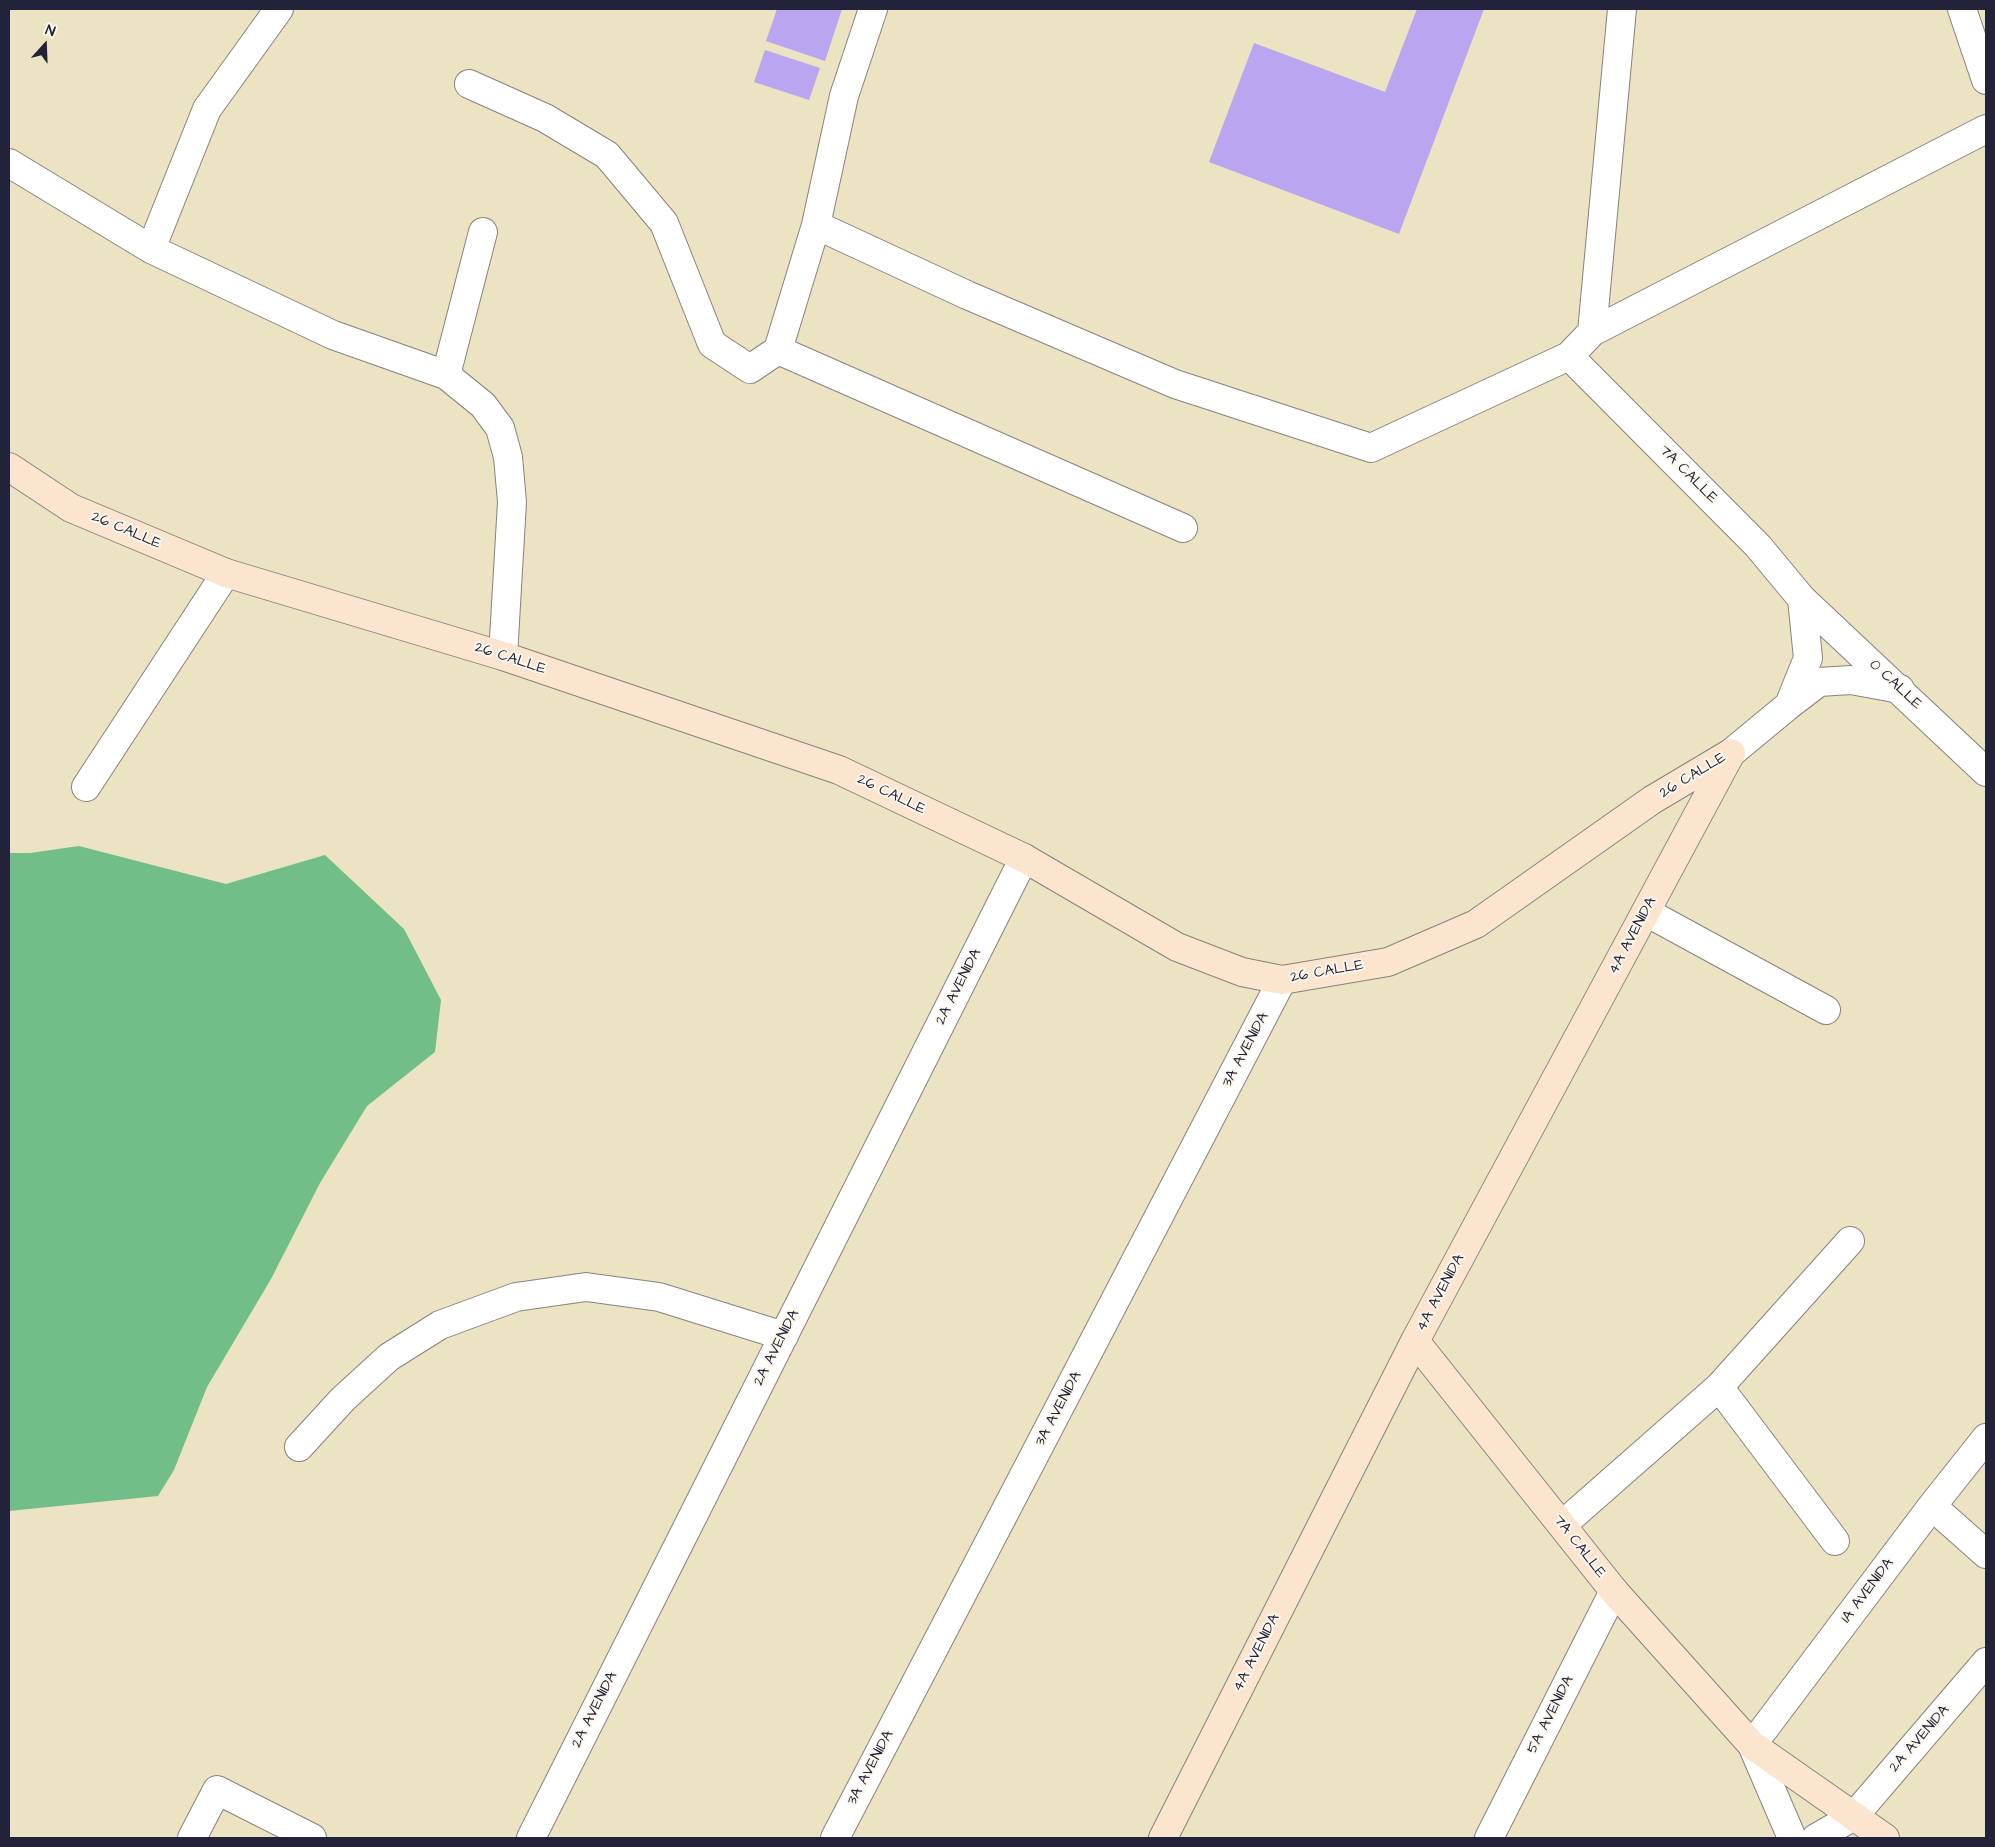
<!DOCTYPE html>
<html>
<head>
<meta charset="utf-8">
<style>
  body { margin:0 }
  #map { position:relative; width:1995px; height:1847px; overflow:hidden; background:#ece3c3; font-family:"Architects Daughter",sans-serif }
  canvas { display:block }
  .frame { position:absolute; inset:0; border:10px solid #22223b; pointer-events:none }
  .north { position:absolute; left:20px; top:20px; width:50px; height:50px; -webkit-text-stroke:4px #fbf7ec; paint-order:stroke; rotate:20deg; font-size:14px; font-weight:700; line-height:20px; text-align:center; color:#22223b }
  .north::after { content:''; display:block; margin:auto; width:18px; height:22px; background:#22223b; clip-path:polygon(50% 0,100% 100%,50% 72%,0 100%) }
</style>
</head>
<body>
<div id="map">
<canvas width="1995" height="1847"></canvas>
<div class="frame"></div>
<div class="north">N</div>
</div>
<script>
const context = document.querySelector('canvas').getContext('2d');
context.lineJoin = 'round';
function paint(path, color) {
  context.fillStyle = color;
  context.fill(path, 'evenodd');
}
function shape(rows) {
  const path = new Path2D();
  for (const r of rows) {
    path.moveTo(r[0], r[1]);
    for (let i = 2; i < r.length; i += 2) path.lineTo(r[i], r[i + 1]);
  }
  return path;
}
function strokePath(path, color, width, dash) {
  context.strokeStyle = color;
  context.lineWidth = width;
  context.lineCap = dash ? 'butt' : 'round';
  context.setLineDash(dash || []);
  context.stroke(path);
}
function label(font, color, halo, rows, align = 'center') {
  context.font = font + ' "Architects Daughter",sans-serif';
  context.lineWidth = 4;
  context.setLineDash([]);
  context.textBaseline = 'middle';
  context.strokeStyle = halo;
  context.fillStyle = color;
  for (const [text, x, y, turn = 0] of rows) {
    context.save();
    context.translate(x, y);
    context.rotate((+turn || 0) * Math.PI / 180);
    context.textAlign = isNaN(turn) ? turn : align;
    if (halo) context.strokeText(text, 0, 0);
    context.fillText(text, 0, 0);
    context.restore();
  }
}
const forest = shape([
  [79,846,226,884,325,855,404,929,441,1000,435,1052,367,1106,320,1183,271,1279,207,1387,174,1470,158,1496,9,1511,9,853,30,853]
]);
const building = shape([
  [777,9,842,9,825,61,766,41],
  [1417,9,1484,9,1399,234,1209,162,1254,43,1385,92],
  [765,50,820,68,809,100,754,82]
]);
const street = shape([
  [1962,9,1986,80],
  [469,84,545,118,607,155,664,223,712,344,750,369,778,350,816,225,844,96,873,9],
  [9,163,151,249,333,335,446,375,483,405,500,428,508,457,512,502,503,656],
  [816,225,967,295,1175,384,1371,448,1569,356,1592,332,1986,129],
  [151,249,207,109,279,9],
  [1592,332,1622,9],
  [778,350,1183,528],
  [1569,356,1758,546,1802,599,1986,772],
  [446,375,483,232],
  [1789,705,1819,682,1851,680,1900,689],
  [1731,753,1789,705,1808,658,1802,599],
  [86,787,226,573],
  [1646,912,1826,1010],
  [1719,1387,1835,1541],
  [299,1447,343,1399,389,1357,440,1325,516,1297,586,1287,659,1297,784,1336],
  [1932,1506,1986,1554],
  [1562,1525,1719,1387,1850,1241],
  [192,1838,217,1790,312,1838],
  [531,1838,1024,858],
  [835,1838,1282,980],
  [1489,1838,1614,1591],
  [1792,1838,1752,1745,1932,1506,1986,1438],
  [1816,1838,1854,1816,1986,1662]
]);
const secondary = shape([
  [9,467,71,508,226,573,503,656,839,770,1024,858,1177,947,1242,972,1282,980,1388,962,1476,924,1652,800,1731,753],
  [1415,1341,1614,1591,1752,1745,1885,1838],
  [1163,1838,1415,1341,1731,753]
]);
const streetNames = [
  ["7A CALLE",1688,475,45],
  ["26 CALLE",126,531,23],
  ["26 CALLE",510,659,18],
  ["0 CALLE",1895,685,43],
  ["26 CALLE",1693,776,-31],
  ["26 CALLE",891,795,26],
  ["4A AVENIDA",1633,936,-62],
  ["26 CALLE",1327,972,-10],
  ["2A AVENIDA",959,987,-63],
  ["3A AVENIDA",1246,1050,-62],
  ["4A AVENIDA",1441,1293,-62],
  ["2A AVENIDA",777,1348,-63],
  ["3A AVENIDA",1059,1409,-62],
  ["7A CALLE",1579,1547,52],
  ["1A AVENIDA",1868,1591,-53],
  ["4A AVENIDA",1257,1653,-63],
  ["2A AVENIDA",595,1710,-63],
  ["5A AVENIDA",1551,1715,-63],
  ["2A AVENIDA",1920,1739,-49],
  ["3A AVENIDA",871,1768,-62]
];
paint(forest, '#71be89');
paint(building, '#baa5f0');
strokePath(street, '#87827f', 30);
strokePath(secondary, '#87827f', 30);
strokePath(street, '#fff', 28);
strokePath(secondary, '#fce5cf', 28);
label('15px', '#22223b', '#fbf7ec', streetNames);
</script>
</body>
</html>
